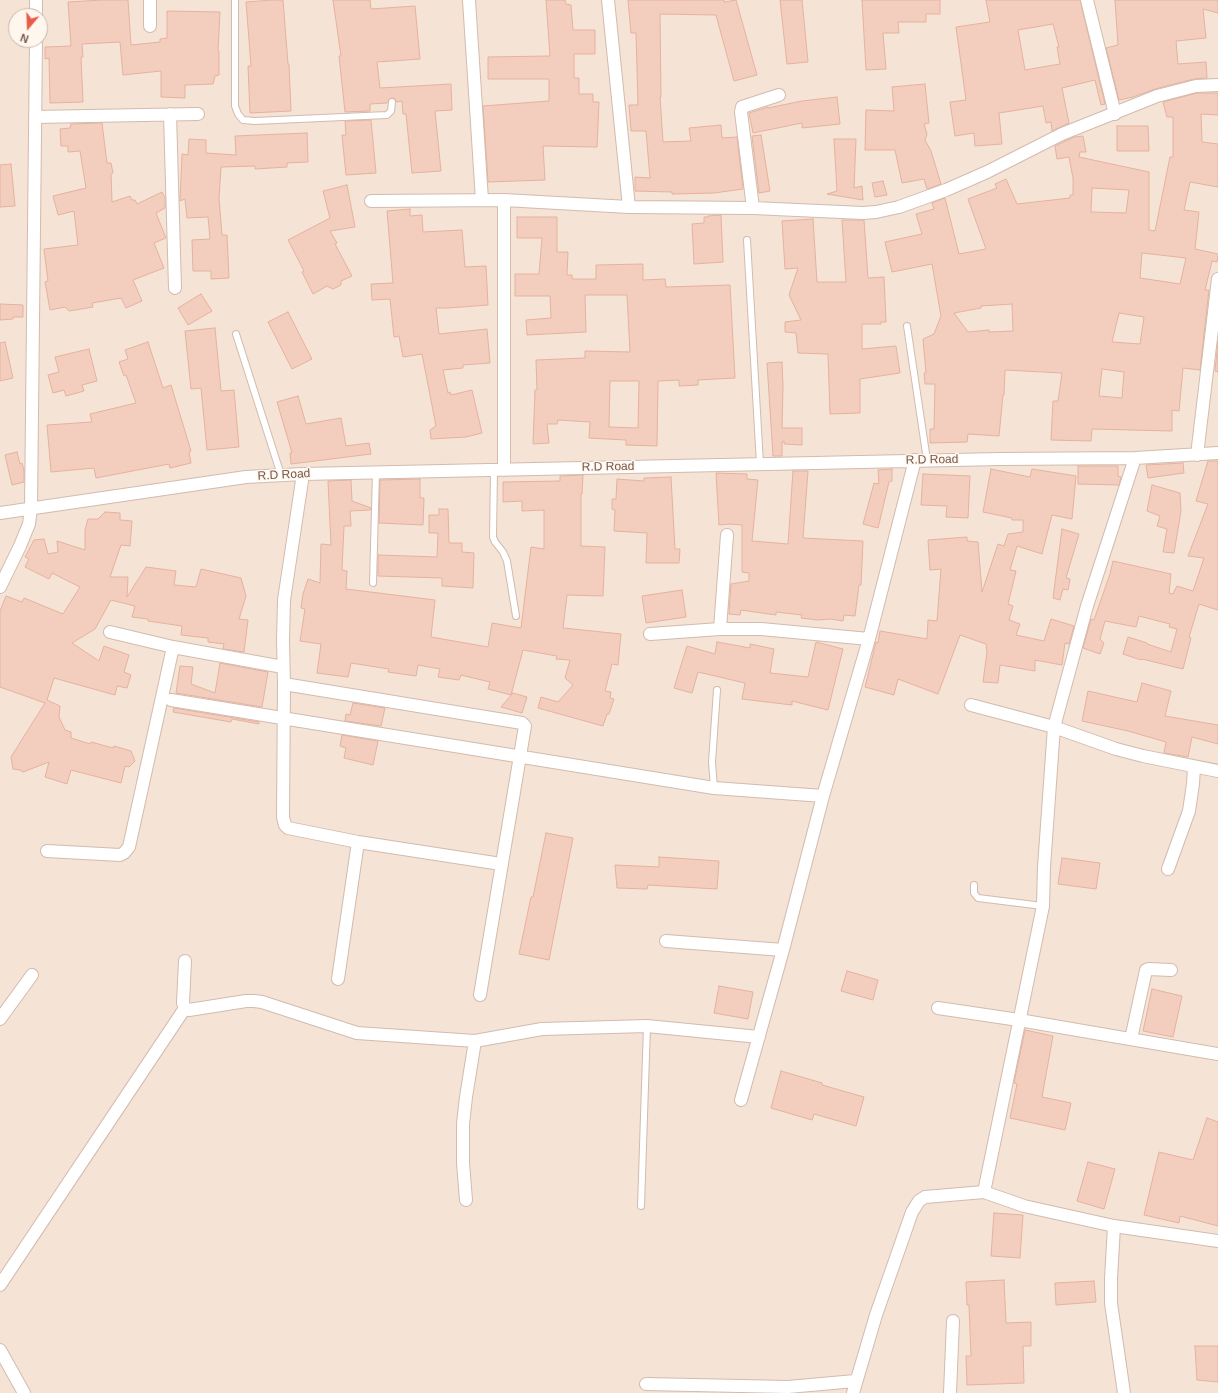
<!DOCTYPE html>
<html>
<head>
<meta charset="utf-8">
<style>
  body { margin:0 }
  #map { position:relative; width:1218px; height:1393px; overflow:hidden; background:#fdf2e7; font-family:Arial,sans-serif }
  canvas { display:block }
  .north { position:absolute; left:8px; top:8px; width:40px; height:40px; box-sizing:border-box; background:#fff7ee; border:1px solid #c9b7ac; border-radius:50%; rotate:199deg; font-size:11px; font-weight:700; line-height:16px; text-align:center; color:#78564a }
  .north::after { content:''; display:block; margin:auto; width:14px; height:18px; background:#e95c4a; clip-path:polygon(50% 0,100% 100%,50% 72%,0 100%) }
</style>
</head>
<body>
<div id="map">
<canvas width="1218" height="1393"></canvas>
<div class="north">N</div>
</div>
<script>
const context = document.querySelector('canvas').getContext('2d');
context.lineJoin = 'round';
function paint(path, color) {
  context.fillStyle = color;
  context.fill(path, 'evenodd');
}
function shape(rows) {
  const path = new Path2D();
  for (const r of rows) {
    path.moveTo(r[0], r[1]);
    for (let i = 2; i < r.length; i += 2) path.lineTo(r[i], r[i + 1]);
  }
  return path;
}
function strokePath(path, color, width, dash) {
  context.strokeStyle = color;
  context.lineWidth = width;
  context.lineCap = dash ? 'butt' : 'round';
  context.setLineDash(dash || []);
  context.stroke(path);
}
function label(font, color, halo, rows, align = 'center') {
  context.font = font + ' Arial,sans-serif';
  context.lineWidth = 3;
  context.setLineDash([]);
  context.textBaseline = 'middle';
  context.strokeStyle = halo;
  context.fillStyle = color;
  for (const [text, x, y, turn = 0] of rows) {
    context.save();
    context.translate(x, y);
    context.rotate((+turn || 0) * Math.PI / 180);
    context.textAlign = isNaN(turn) ? turn : align;
    if (halo) context.strokeText(text, 0, 0);
    context.fillText(text, 0, 0);
    context.restore();
  }
}
const residential = shape([
  [0,0,1218,0,1218,1393,0,1393],
  [16,16,40,16,40,40,16,40]
]);
const building = shape([
  [102,0,128,0,131,45,160,42,160,39,167,38,167,11,220,12,218,51,219,51,219,75,215,76,213,84,185,85,185,98,161,97,161,71,123,75,120,42,82,44,83,57,81,57,83,102,50,103,49,58,45,59,45,47,71,46,68,2,102,0],
  [272,0,283,0,288,64,289,64,291,111,250,113,248,66,251,66,246,2,272,0],
  [333,0,370,0,371,9,415,6,420,59,377,62,380,88,451,84,452,110,435,111,441,171,412,173,406,114,403,114,402,101,396,102,394,98,391,98,387,103,370,104,370,111,345,112,339,56,341,56,333,0],
  [546,0,565,0,566,4,571,5,573,30,595,30,595,54,574,54,574,78,579,78,579,94,593,94,593,102,599,102,597,147,543,146,545,180,488,182,483,106,549,101,549,79,488,79,488,57,550,56,546,0],
  [628,0,724,0,724,2,736,0,757,75,734,81,716,15,660,14,661,97,660,97,663,142,691,141,689,128,721,125,722,138,737,137,743,189,714,193,672,194,672,192,635,191,635,177,650,178,646,131,631,131,629,105,638,105,636,33,631,33,628,0],
  [780,0,802,0,808,62,787,64,780,0],
  [862,0,940,0,940,14,926,14,926,22,898,22,899,33,883,33,886,69,866,70,862,0],
  [986,0,1080,0,1105,104,1101,105,1095,80,1062,88,1069,123,1052,131,1051,122,1046,123,1043,106,999,113,1002,144,975,146,974,133,955,136,950,102,966,100,956,27,990,22,986,0],
  [1053,24,1059,47,1057,47,1060,64,1025,70,1018,30,1053,24],
  [1115,0,1218,0,1218,13,1203,9,1206,38,1176,41,1178,64,1206,62,1207,78,1194,79,1155,89,1133,97,1119,100,1106,48,1118,45,1115,0],
  [925,84,929,123,924,124,927,134,925,140,931,151,941,184,927,189,924,179,902,183,895,150,865,150,866,110,894,111,892,87,925,84],
  [1197,93,1218,93,1218,115,1201,114,1202,142,1218,144,1218,187,1190,182,1184,210,1199,212,1195,249,1218,254,1218,256,1217,262,1212,261,1205,290,1209,290,1200,370,1183,368,1179,411,1172,410,1172,431,1092,429,1091,441,1051,440,1053,401,1058,401,1062,373,1005,370,1004,395,1003,395,999,436,968,434,967,442,930,443,930,429,934,429,935,384,925,384,924,373,926,373,923,339,934,334,941,316,932,264,892,272,885,242,922,234,916,214,934,209,932,203,945,198,959,254,986,249,968,199,997,188,995,184,1006,179,1017,204,1070,198,1070,195,1073,195,1073,178,1069,157,1057,159,1055,146,1074,137,1083,136,1086,152,1080,152,1079,157,1149,172,1149,230,1155,231,1170,157,1173,157,1173,117,1167,117,1163,102,1197,93],
  [1092,188,1129,190,1126,213,1091,212,1092,188],
  [1142,253,1186,258,1180,284,1140,278,1142,253],
  [1012,304,1013,331,989,332,989,330,968,332,954,313,981,308,981,306,1012,304],
  [1119,313,1144,317,1140,344,1112,342,1119,313],
  [1102,369,1124,372,1122,398,1099,396,1102,369],
  [837,97,840,124,802,128,802,123,753,133,749,113,768,107,768,108,802,101,837,97],
  [371,120,376,173,346,175,342,135,346,135,345,121,371,120],
  [102,123,107,163,111,163,113,173,111,174,112,202,130,196,132,200,135,200,137,204,162,192,165,198,165,208,156,213,166,238,154,243,164,268,133,280,142,301,126,308,121,298,92,303,93,307,69,311,65,307,50,310,45,282,48,281,44,249,78,245,74,211,58,215,53,196,86,188,80,151,68,152,68,146,61,146,60,129,70,128,71,124,102,123],
  [1117,126,1148,126,1149,151,1117,151,1117,126],
  [307,133,308,162,287,163,287,167,255,169,255,166,221,167,219,198,222,235,227,235,229,278,211,279,211,271,193,271,192,240,210,239,208,217,187,218,185,199,180,201,182,154,188,155,189,139,206,140,206,153,236,155,235,136,307,133],
  [761,135,770,191,759,193,752,136,761,135],
  [834,139,856,139,854,188,862,186,863,200,827,194,837,191,834,139],
  [11,164,15,206,0,207,0,165,11,164],
  [883,181,887,195,875,197,872,183,883,181],
  [347,185,355,227,330,231,337,243,335,244,352,276,341,281,341,285,333,289,327,286,313,294,302,272,304,271,288,240,330,218,323,191,347,185],
  [410,209,410,216,422,215,423,232,462,230,465,267,486,266,488,305,448,308,436,308,439,334,487,329,490,363,463,365,463,368,443,370,448,393,450,392,451,395,472,390,482,433,466,437,431,439,430,430,436,426,422,354,403,357,399,336,394,337,390,299,372,300,371,284,393,283,387,211,410,209],
  [721,215,723,262,694,264,692,224,704,223,704,217,708,217,708,216,721,215],
  [517,217,557,217,557,252,568,252,567,275,572,275,572,279,596,279,596,265,643,264,643,280,665,279,666,287,730,285,735,378,698,380,698,385,679,386,679,380,658,381,657,446,626,445,626,440,589,438,590,422,558,420,557,424,547,424,549,443,533,444,535,390,537,390,536,360,585,358,585,351,630,352,627,295,585,295,586,332,527,335,526,320,551,318,550,296,515,296,515,274,539,274,542,238,517,238,517,217],
  [610,381,639,381,638,428,609,427,610,381],
  [813,219,817,282,846,282,842,220,864,220,868,278,884,277,886,322,881,322,881,324,862,324,862,349,896,346,900,373,860,379,860,413,830,414,828,354,798,353,796,333,785,332,785,322,801,320,789,295,798,268,785,269,782,221,813,219],
  [201,294,212,311,188,325,178,308,201,294],
  [0,304,23,305,23,317,13,317,13,319,0,320,0,304],
  [288,312,312,359,292,369,268,322,288,312],
  [215,328,221,391,234,390,239,447,207,450,201,388,191,389,185,331,215,328],
  [5,342,13,378,0,381,0,343,5,342],
  [148,342,163,388,171,385,191,451,189,452,191,463,170,468,169,464,96,478,94,468,51,472,47,425,92,422,90,414,136,403,126,375,124,376,119,362,128,359,125,350,148,342],
  [1218,342,1218,372,1215,371,1218,342],
  [89,349,97,381,82,385,84,391,66,396,64,390,53,393,48,375,59,372,55,357,89,349],
  [782,362,783,386,782,428,802,428,802,445,784,444,784,441,782,442,782,456,773,456,767,363,782,362],
  [298,396,306,424,341,418,346,446,369,443,371,454,291,464,290,453,292,453,277,402,298,396],
  [17,452,20,464,22,463,24,470,24,482,12,485,5,455,17,452],
  [1208,461,1218,461,1218,610,1199,604,1189,637,1191,638,1183,669,1142,659,1141,660,1123,654,1128,637,1147,643,1147,644,1171,652,1177,629,1169,627,1170,624,1139,616,1136,627,1105,621,1100,639,1104,643,1100,654,1083,648,1091,619,1094,620,1110,574,1113,561,1171,574,1169,593,1173,594,1177,586,1193,591,1204,558,1188,556,1208,504,1196,501,1208,461],
  [1183,463,1184,473,1148,478,1146,465,1183,463],
  [1078,466,1118,466,1118,476,1121,477,1119,485,1078,484,1078,466],
  [892,469,892,481,889,482,878,528,863,524,874,483,879,484,878,470,892,469],
  [991,469,1030,477,1032,469,1076,476,1072,519,1052,515,1042,554,1017,546,1010,570,1016,571,1008,604,1013,606,1009,620,1020,624,1016,635,1044,641,1051,619,1074,626,1069,644,1065,643,1062,665,1035,660,1035,671,1000,665,998,683,983,682,987,652,986,644,960,635,938,694,898,679,894,695,865,687,876,642,878,643,880,631,927,639,928,620,937,621,941,569,930,570,928,540,967,537,967,541,978,542,982,592,998,544,1004,546,1008,534,1023,532,1023,520,1012,520,1012,518,983,512,991,469],
  [793,471,808,471,803,538,863,541,861,585,859,585,855,616,844,615,843,621,831,619,818,620,801,618,802,615,776,612,776,615,741,610,740,615,729,614,731,584,749,581,749,573,742,572,742,525,730,524,719,525,716,473,747,474,747,479,758,480,752,541,788,544,793,471],
  [923,474,970,476,968,518,946,517,947,506,921,505,923,474],
  [583,475,582,494,581,494,581,546,605,547,603,596,567,595,563,628,621,634,618,665,612,664,605,691,611,692,610,698,614,699,609,714,607,714,603,726,538,708,541,697,558,702,573,685,565,678,570,660,556,659,557,656,523,650,511,695,488,689,490,682,461,675,459,680,438,677,440,669,418,665,416,676,388,672,389,669,351,663,348,677,317,673,321,644,300,641,305,609,301,608,303,594,308,579,320,583,321,544,331,545,328,481,351,480,352,501,371,508,370,510,350,511,351,526,344,526,342,570,347,571,346,589,435,600,431,637,488,647,492,623,521,628,531,547,544,549,544,510,522,511,522,501,503,502,503,482,560,481,560,476,583,475],
  [671,477,675,549,680,549,679,563,646,563,647,533,614,531,615,510,612,509,612,499,616,499,617,479,644,481,644,478,671,477],
  [420,479,420,498,424,498,423,525,379,523,380,480,420,479],
  [1152,485,1180,493,1181,511,1174,553,1163,552,1167,529,1157,526,1160,516,1147,511,1152,485],
  [439,509,448,509,449,543,462,543,462,552,474,553,473,588,442,586,442,578,378,576,378,555,437,557,438,533,429,533,429,515,439,515,439,509],
  [105,512,120,513,120,520,132,521,130,546,121,545,110,577,128,577,127,597,146,567,176,571,174,585,196,587,201,569,241,578,246,596,239,619,248,620,244,652,223,649,224,644,208,642,208,638,181,635,182,626,148,621,148,619,132,617,135,606,111,600,95,629,72,643,99,661,104,646,129,655,124,672,131,675,127,688,117,686,115,695,54,678,47,700,60,706,59,717,65,730,71,732,71,738,90,744,91,742,113,748,114,746,131,751,135,761,129,767,125,766,121,783,71,770,67,784,45,777,49,762,23,772,20,770,13,769,11,757,45,703,0,687,0,611,6,596,22,602,24,598,63,614,80,587,52,573,49,579,25,567,29,559,25,557,34,540,44,539,48,554,58,552,57,541,85,550,85,530,88,519,98,519,105,512],
  [1062,529,1079,534,1066,578,1070,579,1068,590,1063,589,1060,600,1053,598,1062,529],
  [682,590,686,617,646,623,642,596,682,590],
  [717,642,750,648,750,644,774,649,770,673,808,677,816,642,843,649,828,710,792,701,792,705,742,699,745,683,698,672,692,693,674,688,687,646,715,654,717,642],
  [220,663,268,672,262,707,176,693,180,666,193,667,191,684,215,693,220,663],
  [1142,683,1171,691,1165,716,1218,725,1218,744,1192,737,1188,757,1164,753,1166,742,1128,731,1082,721,1088,691,1137,702,1142,683],
  [513,693,527,697,522,713,501,707,513,693],
  [353,703,385,708,381,726,345,721,346,714,350,715,353,703],
  [174,708,259,722,259,724,232,719,231,722,173,712,174,708],
  [342,735,378,741,373,765,344,758,346,748,340,746,342,735],
  [546,833,573,838,549,960,519,954,531,897,533,897,546,833],
  [659,857,719,861,717,889,648,885,647,889,617,888,615,865,659,867,659,857],
  [1062,858,1100,863,1096,889,1058,884,1062,858],
  [847,971,878,980,873,1000,841,991,847,971],
  [719,986,753,992,748,1019,714,1013,719,986],
  [1152,989,1182,996,1173,1037,1143,1031,1152,989],
  [1025,1030,1053,1036,1042,1097,1071,1103,1065,1130,1010,1118,1017,1084,1014,1083,1025,1030],
  [781,1071,822,1083,822,1085,864,1097,856,1126,814,1114,812,1120,771,1108,781,1071],
  [1207,1118,1218,1122,1218,1226,1180,1216,1179,1223,1144,1215,1159,1152,1193,1160,1207,1118],
  [1088,1162,1115,1169,1104,1209,1077,1201,1088,1162],
  [994,1213,1023,1215,1020,1258,991,1256,994,1213],
  [1004,1280,1006,1323,1031,1322,1031,1346,1023,1346,1024,1383,967,1385,966,1356,971,1356,969,1305,967,1305,966,1282,1004,1280],
  [1094,1281,1096,1302,1056,1305,1055,1283,1094,1281],
  [1195,1346,1218,1346,1218,1382,1197,1380,1195,1346]
]);
const service = shape([
  [235,0,235,106,238,114,243,120,255,121,387,115,391,111,392,102],
  [747,240,760,464],
  [907,326,927,460],
  [236,334,281,475],
  [494,470,493,537,495,542,503,552,507,561,516,616],
  [373,583,376,472],
  [714,788,712,762,717,690],
  [974,885,974,893,978,898,1043,906],
  [641,1206,647,1026]
]);
const minor = shape([
  [150,0,150,26],
  [469,0,482,200],
  [608,0,629,207],
  [1087,0,1115,114],
  [36,16,36,0],
  [170,114,175,288],
  [35,117,198,114],
  [504,200,504,470],
  [371,201,504,200,629,207,753,208,863,213,876,212,899,207,946,190,987,172,1062,134,1157,96,1196,86,1218,85],
  [753,208,741,112,742,107,779,95],
  [1197,455,1218,279],
  [303,474,284,600,283,640,284,684,283,817,285,825,288,828,358,842,501,864],
  [0,513,246,477,303,474,1000,459,1135,458,1218,453],
  [0,587,20,546,29,524,31,508,36,40],
  [720,629,727,535],
  [110,632,173,647,283,667],
  [650,634,720,629,761,629,869,639],
  [284,684,522,723,525,726,480,995],
  [171,700,714,788,823,796],
  [971,705,1054,727,1116,749,1143,756,1218,771],
  [47,851,120,855,124,853,129,847,173,647],
  [1168,869,1189,811,1193,784,1194,767],
  [666,941,783,950],
  [338,979,358,842],
  [185,1008,189,1010,246,1001,254,1001,262,1002,357,1033,475,1041,542,1029,647,1026,759,1037],
  [185,1008,183,1003,185,961],
  [938,1008,1019,1020,1218,1054],
  [0,1019,32,975],
  [1131,1039,1146,970,1149,969,1171,970],
  [741,1100,783,950,823,796,869,639,915,460],
  [984,1192,1043,906,1044,867,1054,727,1087,606,1135,458],
  [466,1200,463,1163,463,1124,466,1097,475,1041],
  [1114,1226,1111,1279,1111,1303,1124,1393],
  [0,1285,185,1008],
  [0,1350,24,1393],
  [646,1384,788,1387,855,1381],
  [853,1393,876,1315,912,1212,919,1201,925,1197,984,1192,1024,1206,1114,1226,1218,1241],
  [950,1393,953,1321]
]);
const streetNames = [
  ["R.D Road",932,460,-1],
  ["R.D Road",608,467,-1],
  ["R.D Road",284,475,-3]
];
paint(residential, '#f5e3d6');
paint(building, '#f3cebe');
strokePath(building, '#e6b29e', 1);
strokePath(service, '#d2bbaf', 8);
strokePath(minor, '#d2bbaf', 14);
strokePath(service, '#fff', 6);
strokePath(minor, '#fff', 12);
label('12px', '#78564a', '#fff7ee', streetNames);
</script>
</body>
</html>
